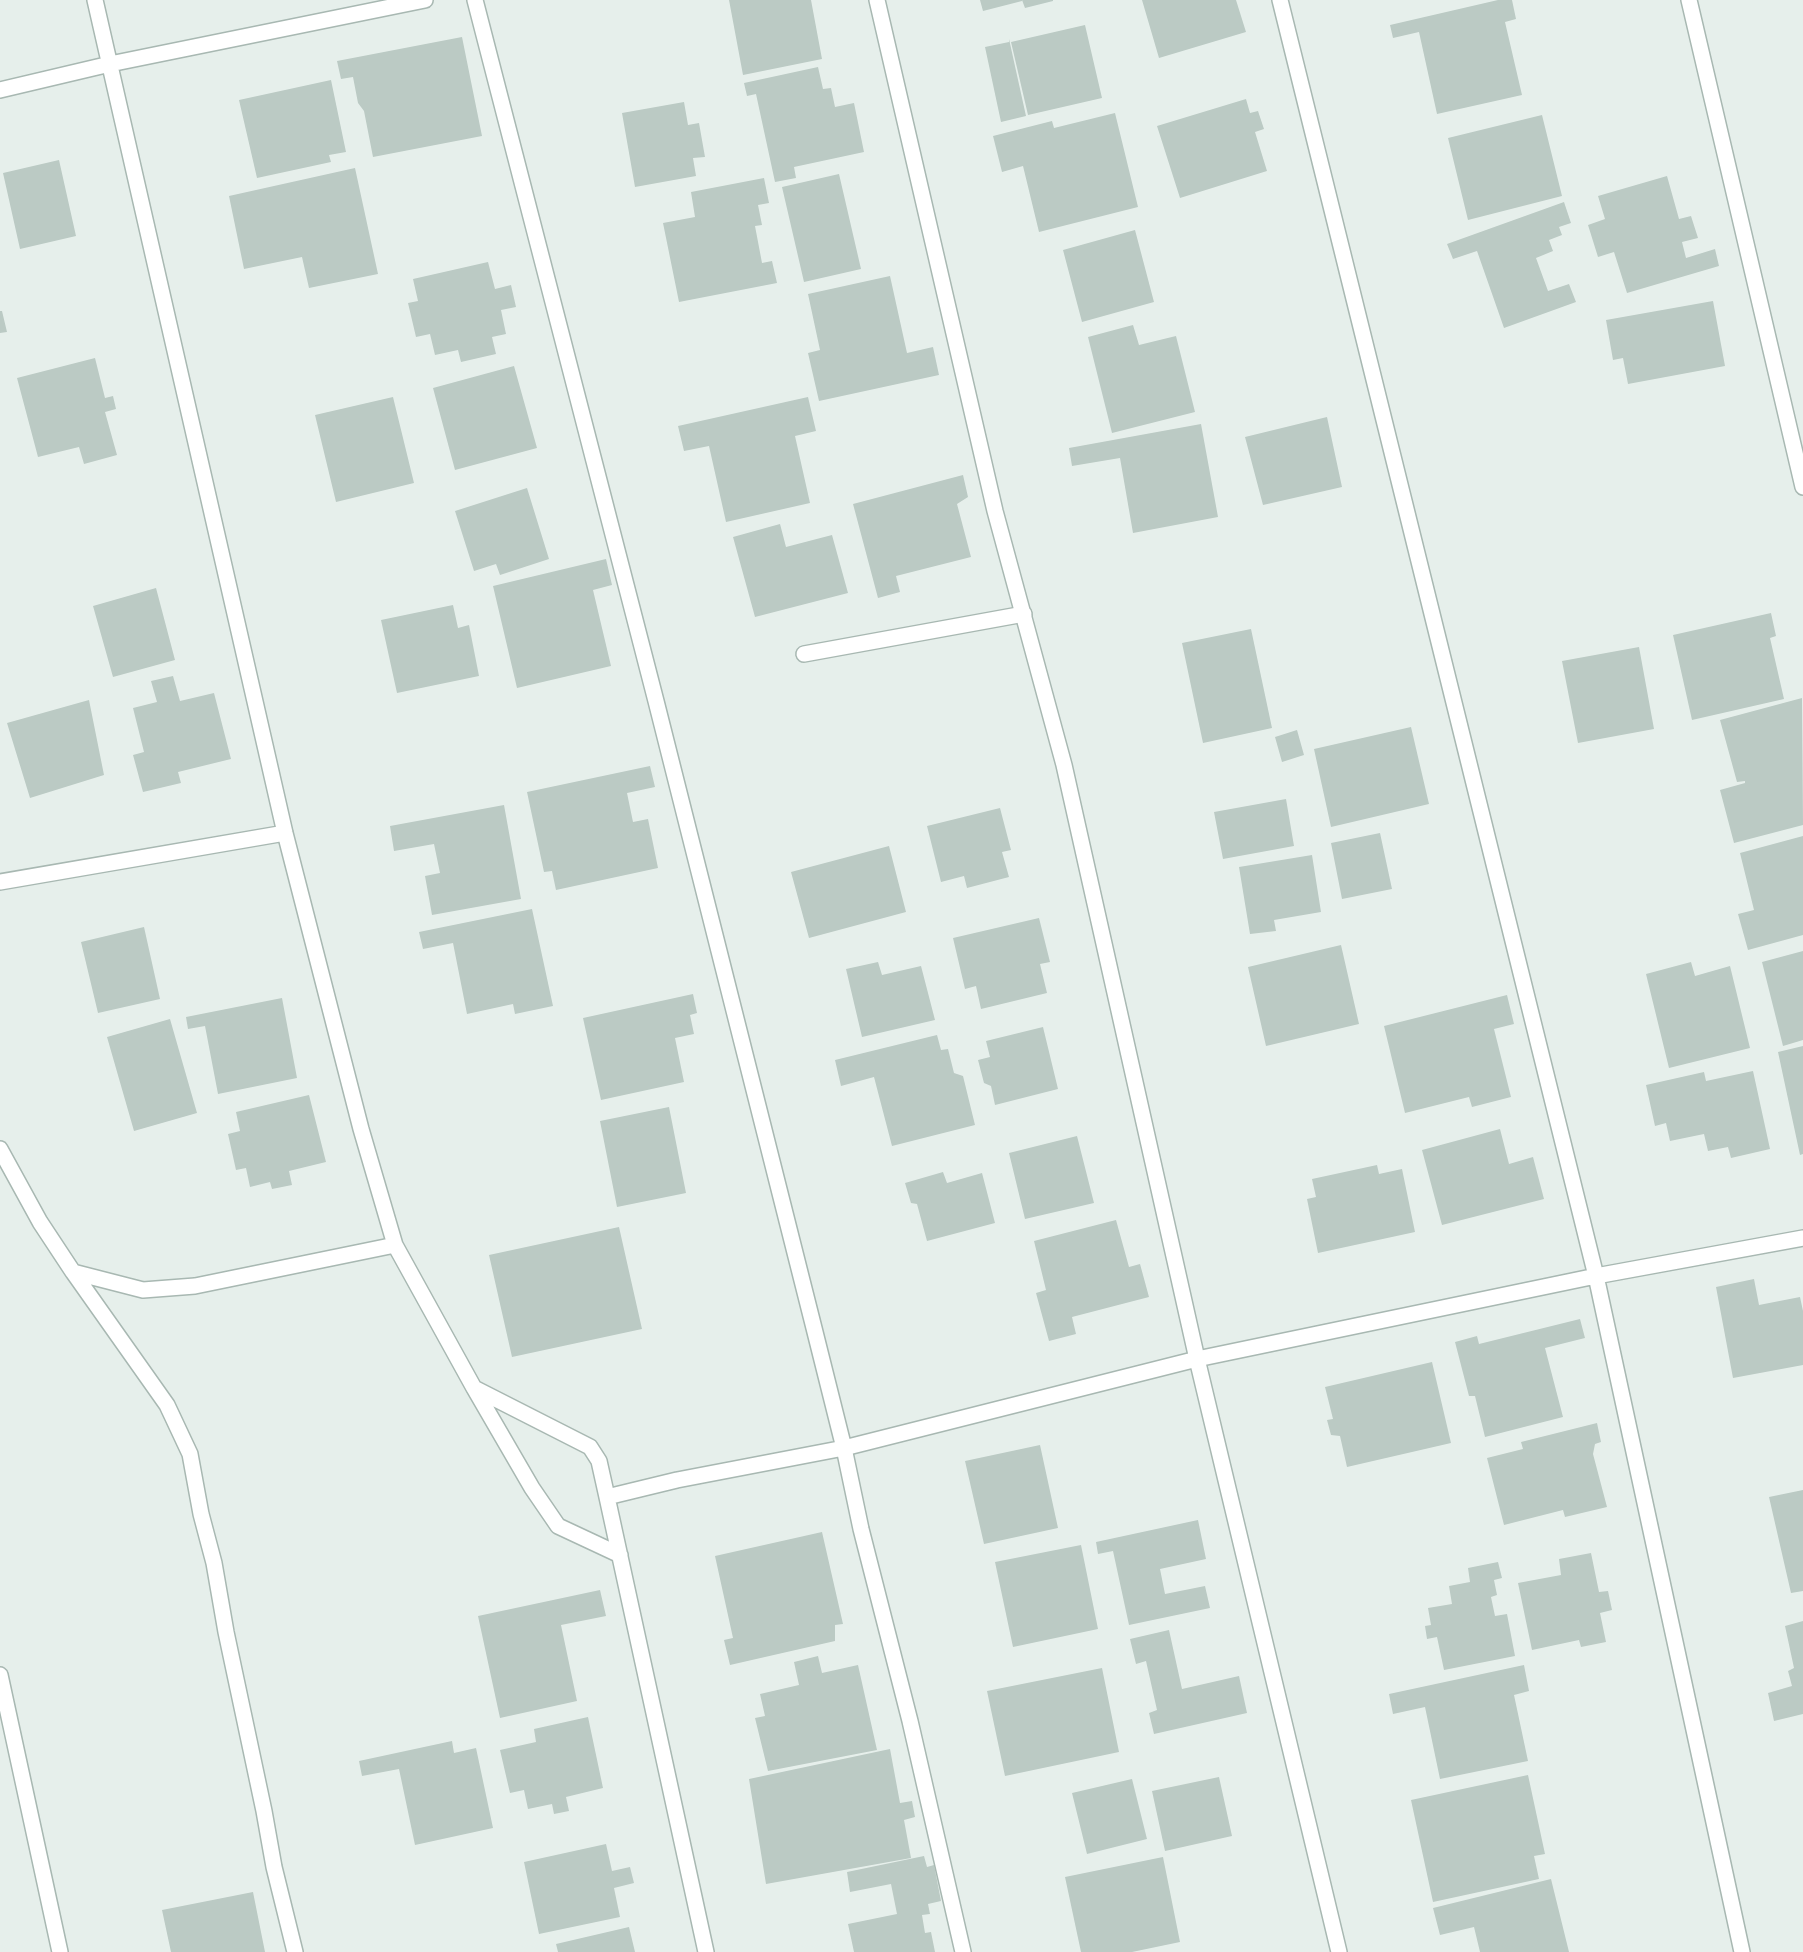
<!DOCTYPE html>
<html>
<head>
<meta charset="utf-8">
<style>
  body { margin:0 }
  canvas { display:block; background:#e6efeb }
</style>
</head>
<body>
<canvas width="1803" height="1952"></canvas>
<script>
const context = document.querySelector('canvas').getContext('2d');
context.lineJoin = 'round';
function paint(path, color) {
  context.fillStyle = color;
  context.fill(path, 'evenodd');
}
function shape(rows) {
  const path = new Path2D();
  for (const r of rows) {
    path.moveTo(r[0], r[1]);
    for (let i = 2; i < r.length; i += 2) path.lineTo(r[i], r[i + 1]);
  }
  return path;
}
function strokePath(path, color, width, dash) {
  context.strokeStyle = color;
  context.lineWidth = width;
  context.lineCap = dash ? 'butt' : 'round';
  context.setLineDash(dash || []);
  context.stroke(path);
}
const building = shape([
  [729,0,811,0,822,59,743,75],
  [980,0,1022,0,1022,1,983,11],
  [1022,0,1053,0,1053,1,1025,8],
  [1142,0,1236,0,1246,32,1159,58],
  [1498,0,1512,0,1516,19,1505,22,1522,95,1437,114,1419,32,1393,38,1390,25],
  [1085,25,1102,98,1028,115,1011,42],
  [462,37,482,136,373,157,364,111,358,103,353,77,341,79,337,61],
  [1009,39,1026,116,1001,122,985,47,1009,42],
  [818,67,823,89,831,88,835,107,854,103,864,152,794,167,796,178,775,182,756,94,747,96,744,83],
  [331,80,346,152,329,155,331,162,257,178,239,100],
  [1246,99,1250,113,1258,111,1264,129,1255,132,1267,171,1180,198,1157,126],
  [684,102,688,125,699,123,705,157,693,158,696,176,635,187,622,113],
  [1115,113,1138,207,1039,232,1023,166,1002,172,993,136,1052,121,1054,128],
  [1542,115,1562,196,1468,220,1448,138],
  [59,160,76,236,20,249,3,173],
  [355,168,378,274,309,288,302,257,244,269,229,196],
  [839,174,861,269,804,282,782,187],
  [1667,176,1679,219,1691,216,1698,238,1682,242,1686,258,1715,249,1719,266,1627,293,1614,252,1598,257,1588,225,1605,219,1598,196],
  [764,178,769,203,758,205,762,225,755,226,762,263,772,261,777,283,679,302,663,223,695,217,691,192],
  [1564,202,1571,223,1559,227,1562,235,1549,240,1553,251,1536,258,1548,291,1569,284,1576,302,1504,328,1477,251,1453,259,1447,244],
  [1135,230,1154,302,1082,322,1063,250],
  [488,262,495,289,511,285,516,307,501,310,506,334,492,337,496,354,461,362,458,350,435,355,430,334,416,337,408,303,418,301,413,279],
  [890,276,907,353,933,347,939,375,819,401,808,353,820,350,808,294],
  [1713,301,1725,366,1628,384,1623,358,1613,360,1606,320],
  [0,311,2,311,7,332,0,333],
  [1133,325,1139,345,1176,336,1195,412,1112,433,1088,337],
  [95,358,105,398,113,396,116,409,105,412,117,455,84,464,79,447,38,457,17,378],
  [514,366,537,448,455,470,433,388],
  [393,397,414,483,336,502,315,415],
  [808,397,816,431,795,436,810,503,726,522,709,446,684,451,678,426],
  [1327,417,1342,487,1263,505,1245,437],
  [1201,424,1218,517,1133,533,1120,458,1072,466,1069,448],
  [963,475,968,497,957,504,971,557,896,576,900,592,878,598,853,504],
  [527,488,549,559,500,575,496,564,474,571,455,511],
  [780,524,786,547,832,535,848,593,755,617,733,537],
  [606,559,612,585,593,590,611,666,517,688,493,586],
  [156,588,175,660,113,677,93,606],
  [453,605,458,628,469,625,479,676,397,693,381,620],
  [1771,613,1776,636,1770,638,1784,699,1692,720,1673,635],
  [1251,629,1272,728,1203,743,1182,643],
  [1639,647,1654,729,1578,743,1562,661],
  [173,676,180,701,214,693,231,759,178,772,181,783,143,792,133,755,144,752,133,708,157,702,151,681],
  [1802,698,1803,825,1734,843,1720,790,1745,783,1745,781,1737,782,1720,720],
  [89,700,104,775,30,798,7,723],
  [1411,727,1429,804,1331,827,1314,749],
  [1297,730,1304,755,1282,762,1275,737],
  [650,766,655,787,627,793,633,822,648,819,658,868,556,890,552,871,544,872,527,792],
  [1286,799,1294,846,1223,859,1214,812],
  [504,805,521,899,432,915,425,876,440,873,434,844,394,851,390,826],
  [1000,808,1011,850,1002,852,1009,877,967,888,964,876,941,882,927,826],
  [1380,833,1392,889,1342,899,1331,843],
  [1803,836,1803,935,1748,950,1738,914,1754,910,1740,853],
  [889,846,906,912,809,938,791,872],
  [1312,855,1321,912,1274,920,1276,931,1250,934,1239,867],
  [532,909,553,1006,515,1014,513,1004,467,1014,453,943,423,949,419,932],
  [1039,918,1050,962,1040,964,1047,993,981,1009,976,986,965,989,953,938],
  [144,927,160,999,98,1013,81,942],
  [1341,945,1359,1024,1266,1046,1248,967],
  [1803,951,1803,1040,1783,1046,1762,962],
  [878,962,882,975,921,966,935,1020,862,1037,846,969],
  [1691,962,1695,976,1730,966,1750,1048,1669,1068,1646,974],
  [693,994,697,1013,690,1015,694,1034,675,1038,684,1082,601,1100,583,1018],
  [1507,995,1514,1024,1494,1029,1511,1097,1472,1107,1469,1097,1405,1113,1384,1026],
  [282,998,297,1078,218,1094,205,1026,188,1029,186,1017],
  [170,1019,197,1113,134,1131,107,1037],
  [1043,1027,1058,1089,995,1105,991,1086,984,1083,978,1060,990,1057,986,1041],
  [937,1035,941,1050,948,1049,954,1073,963,1076,975,1125,892,1146,874,1077,841,1086,835,1060],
  [1803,1046,1803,1154,1800,1155,1778,1052],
  [1753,1071,1770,1149,1731,1158,1728,1147,1708,1151,1704,1134,1670,1141,1666,1123,1655,1126,1646,1085,1704,1072,1706,1081],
  [309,1095,326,1162,289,1171,292,1185,272,1189,270,1182,250,1187,246,1168,236,1170,228,1134,240,1131,236,1112],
  [669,1107,686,1193,617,1207,600,1121],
  [1500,1129,1509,1164,1533,1157,1544,1199,1442,1225,1422,1150],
  [1077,1136,1094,1203,1025,1219,1009,1153],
  [1377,1165,1379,1174,1402,1169,1415,1232,1318,1253,1307,1199,1316,1197,1312,1179],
  [943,1172,947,1183,982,1173,995,1223,927,1241,917,1204,911,1203,905,1183],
  [1116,1220,1129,1267,1140,1264,1149,1297,1072,1317,1076,1334,1049,1341,1036,1293,1046,1290,1034,1241],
  [619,1227,642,1329,512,1357,489,1255],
  [1754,1279,1759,1305,1800,1297,1803,1311,1803,1365,1733,1378,1716,1287],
  [1580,1319,1585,1338,1545,1348,1563,1417,1485,1437,1475,1396,1469,1396,1455,1342,1477,1336,1479,1344],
  [1432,1362,1451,1443,1347,1467,1340,1436,1331,1435,1327,1420,1333,1419,1325,1387],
  [1597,1423,1601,1442,1595,1444,1593,1454,1607,1507,1565,1517,1563,1510,1504,1525,1487,1458,1523,1449,1521,1442],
  [1040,1445,1058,1528,984,1544,965,1461],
  [1803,1490,1803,1591,1791,1593,1769,1497],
  [1198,1520,1206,1559,1160,1569,1165,1594,1205,1586,1210,1608,1129,1625,1113,1551,1098,1554,1096,1542],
  [822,1532,843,1624,835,1625,835,1641,730,1665,724,1640,733,1638,715,1556],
  [1081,1545,1098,1629,1013,1647,995,1562],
  [1591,1553,1599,1592,1608,1591,1612,1610,1600,1613,1606,1642,1581,1647,1579,1640,1532,1650,1518,1583,1561,1575,1559,1559],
  [1498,1562,1502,1578,1494,1580,1497,1595,1491,1597,1495,1616,1507,1614,1515,1656,1444,1670,1437,1637,1427,1639,1425,1626,1431,1625,1428,1608,1452,1604,1449,1586,1470,1582,1468,1568],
  [600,1590,606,1616,561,1625,577,1701,500,1718,478,1616],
  [1803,1621,1803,1714,1774,1721,1768,1693,1792,1686,1788,1671,1794,1668,1785,1626],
  [1169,1630,1182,1689,1239,1676,1247,1713,1154,1734,1149,1713,1157,1710,1146,1661,1136,1664,1130,1639],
  [818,1656,822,1673,858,1665,877,1750,768,1771,755,1718,765,1716,760,1694,799,1685,794,1662],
  [1524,1665,1529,1691,1514,1695,1528,1761,1440,1779,1425,1707,1393,1714,1389,1694],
  [1102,1668,1119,1752,1005,1776,987,1691],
  [588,1717,603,1788,566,1797,569,1811,554,1814,552,1804,528,1809,524,1790,510,1793,500,1750,536,1742,534,1729],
  [452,1741,454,1753,476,1748,493,1828,415,1845,399,1769,362,1776,359,1761],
  [890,1749,900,1803,912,1801,915,1817,904,1820,911,1858,766,1884,749,1779],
  [1528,1775,1545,1854,1534,1856,1539,1879,1433,1902,1411,1800],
  [1219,1777,1232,1836,1165,1851,1152,1791],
  [1132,1779,1147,1839,1087,1854,1072,1793],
  [606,1844,612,1871,630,1867,634,1883,614,1888,620,1917,539,1934,524,1862],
  [924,1856,927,1867,934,1865,941,1901,928,1904,930,1914,922,1915,925,1933,931,1932,935,1952,854,1952,848,1924,897,1914,891,1884,850,1892,847,1872],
  [1163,1857,1180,1942,1132,1952,1081,1952,1065,1877],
  [1551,1879,1569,1952,1480,1952,1474,1927,1440,1935,1433,1908],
  [253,1892,265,1952,171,1952,162,1910],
  [629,1927,635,1952,558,1952,556,1944]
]);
const service = shape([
  [804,654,1024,614]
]);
const minor = shape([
  [95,0,285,833,361,1129,395,1245],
  [475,0,656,701,814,1328,844,1448,861,1529,910,1721,963,1952],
  [877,0,995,511,1064,765,1197,1359,1339,1952],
  [1280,0,1596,1276,1742,1952],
  [1689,0,1803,487],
  [0,90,110,64,425,0],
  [0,882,285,833],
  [0,1149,40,1222,73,1272,143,1290,195,1286,395,1245,474,1388,590,1447,599,1461,607,1497,706,1952],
  [73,1272,167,1405,190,1454,201,1514,214,1563,226,1632,264,1811,274,1867,295,1952],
  [474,1388,532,1488,558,1526,620,1555],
  [607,1497,677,1480,844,1448,1197,1359,1596,1276,1803,1238],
  [0,1675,60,1952]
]);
paint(building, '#bbcac4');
strokePath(service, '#a8b8b2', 18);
strokePath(minor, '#a8b8b2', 18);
strokePath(service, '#fff', 15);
strokePath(minor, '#fff', 15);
</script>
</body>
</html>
